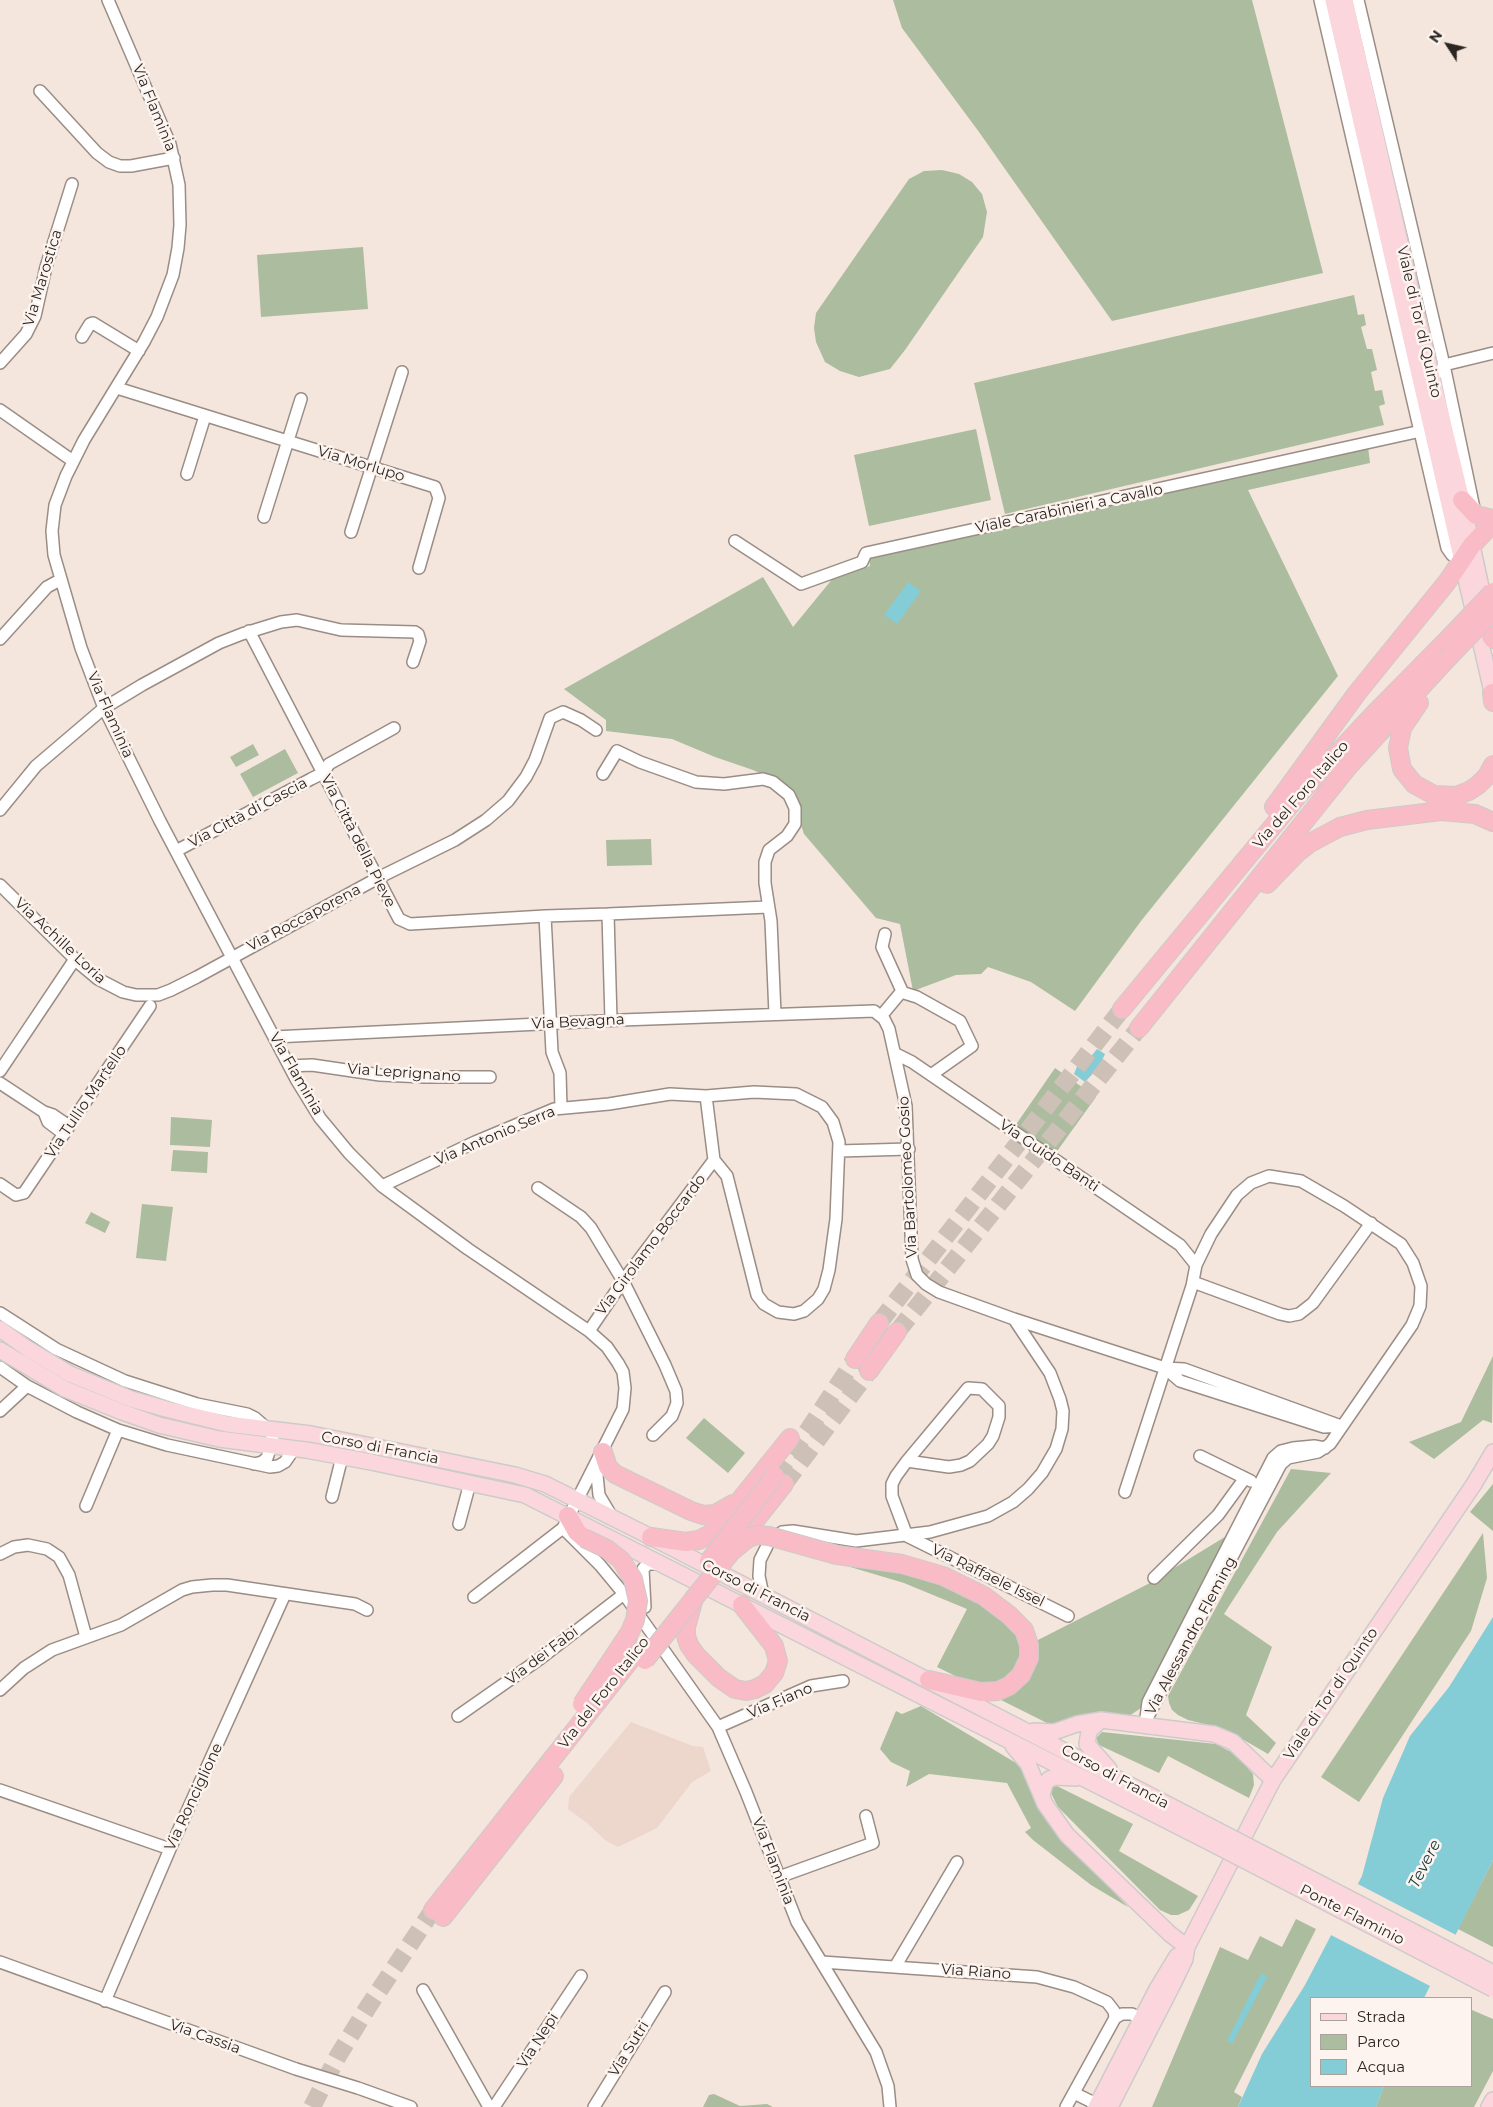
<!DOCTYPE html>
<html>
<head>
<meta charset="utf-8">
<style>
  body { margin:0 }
  #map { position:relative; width:1493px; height:2107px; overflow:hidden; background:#f4e6dc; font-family:Montserrat,sans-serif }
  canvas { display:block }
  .legend { position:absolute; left:1310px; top:1997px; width:162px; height:90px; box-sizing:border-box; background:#fdf4ef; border:1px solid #a9a29d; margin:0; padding:6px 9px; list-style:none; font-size:15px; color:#2b2622 }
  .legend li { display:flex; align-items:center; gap:10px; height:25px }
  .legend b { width:25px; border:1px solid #a9a29d }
  .north { position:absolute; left:1423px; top:20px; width:50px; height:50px; -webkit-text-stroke:4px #fdf4ef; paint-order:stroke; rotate:305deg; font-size:14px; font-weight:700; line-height:20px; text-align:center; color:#2b2622 }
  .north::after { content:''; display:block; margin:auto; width:18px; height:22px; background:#2b2622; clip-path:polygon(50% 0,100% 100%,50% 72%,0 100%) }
</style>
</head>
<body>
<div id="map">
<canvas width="1493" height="2107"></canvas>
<ul class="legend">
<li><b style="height:6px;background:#fbd7dd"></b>Strada</li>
<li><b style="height:14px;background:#acbc9e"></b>Parco</li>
<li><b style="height:14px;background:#84ccd6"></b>Acqua</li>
</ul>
<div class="north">N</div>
</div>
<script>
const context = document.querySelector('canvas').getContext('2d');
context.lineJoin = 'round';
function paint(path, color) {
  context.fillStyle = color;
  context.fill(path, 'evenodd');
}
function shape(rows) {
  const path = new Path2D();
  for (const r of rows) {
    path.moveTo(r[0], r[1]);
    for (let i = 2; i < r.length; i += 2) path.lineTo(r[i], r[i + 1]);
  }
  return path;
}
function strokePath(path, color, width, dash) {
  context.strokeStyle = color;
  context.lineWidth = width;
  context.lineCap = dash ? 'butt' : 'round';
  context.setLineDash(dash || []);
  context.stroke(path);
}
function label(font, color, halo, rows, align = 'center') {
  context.font = font + ' Montserrat,sans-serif';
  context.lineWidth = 5;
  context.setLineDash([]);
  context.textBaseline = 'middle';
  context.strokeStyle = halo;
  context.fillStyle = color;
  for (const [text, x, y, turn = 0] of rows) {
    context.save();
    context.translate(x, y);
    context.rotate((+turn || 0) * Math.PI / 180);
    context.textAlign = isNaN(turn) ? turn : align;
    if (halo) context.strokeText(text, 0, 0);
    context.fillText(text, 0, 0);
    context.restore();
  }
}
const medical = shape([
  [631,1722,693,1746,703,1747,711,1771,692,1782,657,1828,618,1847,605,1840,587,1823,568,1809,569,1797]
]);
const green = shape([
  [893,0,1252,0,1323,273,1112,321,979,132,902,28],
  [942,170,959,174,972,182,982,194,987,212,983,237,905,350,890,369,859,377,840,371,825,362,816,342,814,328,816,313,909,179,924,171],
  [363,247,368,309,261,317,257,255],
  [1354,295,1358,315,1364,314,1366,325,1361,327,1367,349,1372,349,1377,370,1371,372,1375,391,1382,390,1385,404,1379,406,1384,425,1005,514,974,383],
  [976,429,991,500,869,526,854,455],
  [1368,447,1370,463,1248,490,1338,676,1141,921,1075,1011,1031,982,988,967,981,974,956,975,913,991,900,924,876,918,804,834,788,786,753,770,715,757,672,739,606,731,606,720,564,689,763,577,793,627,834,577,870,566,869,559],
  [253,744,259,755,236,767,230,757],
  [285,749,298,773,253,797,240,774],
  [651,839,652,865,607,866,606,840],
  [1055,1068,1096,1097,1055,1154,1015,1126],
  [171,1117,212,1120,210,1147,170,1145],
  [173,1150,208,1152,207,1173,171,1171],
  [142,1204,173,1207,166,1261,136,1258],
  [91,1212,110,1222,105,1233,85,1223],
  [1493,1356,1492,1423,1483,1420,1434,1459,1409,1442,1461,1422],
  [704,1418,745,1453,728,1473,686,1438],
  [1291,1469,1331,1473,1277,1532,1224,1614,1272,1647,1246,1715,1276,1743,1268,1754,1225,1729,1188,1720,1178,1715,1172,1710,1169,1703,1168,1696],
  [1493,1484,1493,1531,1470,1512],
  [1483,1533,1487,1578,1471,1631,1359,1802,1321,1777],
  [1228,1535,1141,1708,1129,1716,1055,1727,995,1697,1007,1693,1034,1642,1148,1584],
  [869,1565,915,1573,983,1603,1018,1631,1024,1651,1010,1681,980,1688,937,1667,967,1609,904,1583,847,1566],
  [921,1706,1026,1769,1035,1801,1047,1822,1128,1907,1091,1885,1033,1840,1025,1832,1031,1828,1007,1783,929,1774,906,1787,910,1771,891,1762,880,1749,896,1711,902,1714],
  [1102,1732,1216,1744,1231,1752,1245,1765,1253,1774,1254,1785,1249,1798,1168,1756,1159,1773,1099,1745,1096,1738],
  [1057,1786,1133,1824,1119,1851,1198,1896,1189,1910,1178,1915,1171,1915,1160,1910,1058,1807,1051,1793,1051,1788],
  [1493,1860,1493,1947,1458,1929],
  [1296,1919,1316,1929,1234,2092,1242,2097,1238,2107,1152,2107,1220,1947,1248,1960,1260,1936,1282,1947],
  [1472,2010,1493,2019,1493,2071,1474,2107,1376,2107,1384,2086,1472,2086],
  [714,2094,740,2106,767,2104,773,2107,703,2107,709,2095]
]);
const water = shape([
  [908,582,921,591,897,624,884,615],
  [1097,1049,1105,1054,1099,1067,1085,1082,1074,1074,1082,1054,1088,1056,1089,1059],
  [1493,1617,1493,1860,1424,1998,1312,1998,1312,2086,1384,2086,1376,2107,1238,2107,1262,2054,1305,1985,1362,1876,1383,1798,1410,1736,1449,1687],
  [1262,1974,1266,1975,1267,1977,1232,2044,1227,2041,1258,1979]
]);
const pier = shape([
  [1356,1883,1458,1936,1432,1987,1329,1934]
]);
const highwayTunnel = shape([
  [879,1323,1122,1009],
  [897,1332,1139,1028],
  [775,1476,809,1429,855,1359],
  [784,1484,869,1371],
  [312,2107,338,2056,368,2007,433,1910]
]);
const minor = shape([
  [108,0,170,144,179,185,180,225,178,248,173,275,157,317,144,342,84,440,66,476,55,505,52,531,54,555,81,648,104,708,160,821,296,1079,320,1118,349,1153,382,1186,468,1249,589,1331,607,1347,618,1363,623,1372,625,1388,623,1409,563,1528,600,1565,624,1594,718,1727,746,1792,797,1922,876,2052,888,2086,890,2107],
  [1320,0,1447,548,1452,555,1461,561],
  [1358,0,1444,365,1475,513],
  [40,91,97,153,109,162,120,166,131,166,174,158],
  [82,337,90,324,93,323,139,351],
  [0,363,26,334,35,316,46,267,72,184],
  [1440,372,1444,365,1493,353],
  [117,388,435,487,439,498,419,568],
  [0,410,73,461],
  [187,474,205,416],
  [264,517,301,399],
  [351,532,402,372],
  [735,541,801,584,862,562,866,553,1421,431],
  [249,631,399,919,410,924,545,916],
  [0,639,47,587,60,580],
  [603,774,617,751,640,762,696,782,724,784,763,779,773,782,789,795,795,808,795,824,787,836,769,850,765,862,765,883,771,921,775,1014],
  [0,810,36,766,104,708,142,685,219,643,242,634,281,622,297,620,341,630,415,632,418,634,420,641,413,662],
  [176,851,311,779,323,773,329,764,394,728],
  [0,885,80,964,98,979,123,992,136,995,158,995,171,990,197,977,378,878,455,840,486,820,508,801,526,777,535,760,550,718,563,712,581,720,596,730],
  [608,914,768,907],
  [901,992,917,997,960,1021,972,1046,931,1075],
  [882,1015,902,991,882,947,885,934],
  [274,1037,621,1020,874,1011,884,1019,889,1029,906,1106,912,1259,917,1275,926,1284,939,1292,1014,1319,1165,1368,1180,1381,1324,1427,1342,1426],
  [896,1054,912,1062,1180,1245,1196,1265],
  [289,1066,312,1065,380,1075,425,1077,490,1077],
  [0,1071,75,959],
  [0,1083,44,1112,53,1115,69,1126],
  [706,1096,714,1160],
  [561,1108,560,1073,552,1052,545,916,608,914,611,1020],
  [44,1112,48,1122,64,1134],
  [839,1151,909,1149],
  [0,1184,16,1195,24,1193,150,1006],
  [382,1186,475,1142,554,1109,609,1104,670,1094,706,1096,754,1092,796,1094,822,1107,833,1122,839,1142,836,1219,829,1270,824,1289,818,1299,804,1311,794,1314,778,1312,764,1304,757,1295,727,1176,714,1160],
  [538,1188,581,1217,591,1228,623,1281,665,1365,676,1391,677,1403,672,1416,653,1435],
  [1193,1282,1280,1314,1289,1316,1299,1314,1313,1303,1371,1223],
  [0,1313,56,1349,125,1381,197,1404,247,1414,255,1418,271,1432,273,1440,267,1458,262,1462,254,1464],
  [589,1331,623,1281,714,1160],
  [0,1367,27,1386,77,1412,118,1430,167,1445,270,1467,278,1466,285,1462,294,1449],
  [1165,1368,1184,1369,1341,1426],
  [0,1411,27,1386],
  [1200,1456,1251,1481],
  [596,1465,599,1495,612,1517],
  [1125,1492,1192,1286,1196,1265,1211,1234,1237,1195,1251,1183,1269,1176,1301,1181,1344,1206,1401,1244,1413,1263,1421,1286,1420,1306,1412,1325,1330,1444,1318,1452,1288,1458,1281,1464,1144,1724],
  [332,1497,342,1457],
  [86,1506,118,1430],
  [459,1524,470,1483],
  [907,1536,892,1496,892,1484,896,1476,907,1461,968,1388,982,1389,999,1406,999,1417,993,1436,988,1444,970,1461,961,1465,949,1467,907,1461],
  [907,1536,1068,1616],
  [0,1554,14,1547,28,1545,47,1549,59,1557,69,1575,86,1637],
  [1154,1578,1218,1515,1245,1478],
  [763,1595,759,1576,760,1560,769,1542,782,1532,793,1531,856,1541,930,1532,988,1516,1013,1502,1028,1489,1042,1473,1056,1449,1062,1429,1063,1411,1060,1399,1050,1373,1014,1319],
  [474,1597,563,1528],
  [645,1607,643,1569,648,1564,661,1564],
  [0,1690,24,1668,52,1650,121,1625,182,1590,192,1587,212,1585,227,1585,355,1604,367,1610],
  [458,1716,541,1658,624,1594],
  [1146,1718,1148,1702,1273,1458,1281,1451,1293,1448,1314,1446,1325,1448],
  [718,1727,811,1686,843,1681],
  [0,1790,170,1849],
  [779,1877,873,1843,866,1816],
  [0,1962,296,2069],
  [822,1962,1037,1977,1074,1987,1107,2002,1114,2011,1115,2018],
  [895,1967,957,1862],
  [423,1990,489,2107],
  [105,2001,170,1849,285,1594],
  [358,2088,411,2107],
  [1074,2093,1102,2107],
  [494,2107,581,1976],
  [594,2107,665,1992],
  [1066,2107,1115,2018,1122,2014,1132,2014,1144,2021,1145,2025]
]);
const major = shape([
  [1333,0,1493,696],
  [1345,0,1411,291,1462,500,1486,610],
  [0,1329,28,1349,70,1374,131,1399,166,1409,227,1424,311,1434,397,1451,515,1475,545,1484,651,1537,1217,1830],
  [0,1350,65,1389,122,1412,159,1425,219,1439,306,1450,371,1462,525,1495,1211,1843],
  [1101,1720,1089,1731,1087,1744,1109,1769],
  [1034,1731,1054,1732,1077,1724,1101,1720,1214,1734,1233,1742,1273,1780],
  [1013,1746,1028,1764,1045,1804,1067,1835,1170,1934,1187,1947],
  [1042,1795,1045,1784,1049,1779,1056,1777,1076,1778],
  [1096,2107,1157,1989,1177,1956],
  [1110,2107,1173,1984,1185,1959,1187,1947,1273,1780,1474,1484,1493,1452],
  [1489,2107,1493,2100]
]);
const highway = shape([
  [1462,500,1476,515,1493,519],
  [1491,636,1493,639],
  [1492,693,1493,702],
  [1419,703,1402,728,1398,748,1402,769,1414,784,1434,795,1456,796,1469,791,1478,785,1487,776,1493,765],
  [1274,807,1357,693,1447,582,1472,545,1493,523],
  [1267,884,1296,854,1310,843,1340,827,1367,820,1441,811,1475,814,1493,822],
  [1122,1009,1302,791,1372,716,1449,638],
  [1139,1028,1348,767,1446,660],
  [855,1359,879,1323],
  [869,1371,897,1332],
  [603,1452,608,1467,615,1474,691,1511,703,1515,715,1514,733,1504],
  [568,1516,577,1532,584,1538],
  [651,1537,686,1542,699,1540,710,1534,729,1514,790,1438],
  [734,1547,784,1484],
  [837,1555,902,1564,943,1576,984,1596,1009,1615,1024,1630,1029,1645,1029,1658,1021,1675,1009,1686,998,1691,981,1692,929,1680],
  [694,1598,686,1627,686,1636,689,1645,696,1655,719,1678,735,1689,746,1691,755,1689,765,1684,774,1673,778,1661,774,1646,742,1605],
  [433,1910,639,1649],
  [443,1917,554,1776]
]);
const minorBridge = shape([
  [296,2069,358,2088]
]);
const majorBridge = shape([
  [1217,1830,1493,1973],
  [1211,1843,1493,1989]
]);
const highwayBridge = shape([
  [1449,638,1493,592],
  [1446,660,1493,611],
  [709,1561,775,1476],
  [645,1660,731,1552,748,1538,757,1535,769,1536,837,1555],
  [582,1704,630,1632,635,1620,638,1601,633,1579,621,1560,607,1549,584,1538]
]);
const streetNames = [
  ["Via Flaminia",154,108,68],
  ["Via Marostica",43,278,-73],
  ["Viale di Tor di Quinto",1419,322,77],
  ["Via Morlupo",361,464,17],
  ["Viale Carabinieri a Cavallo",1069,509,-12],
  ["Via Flaminia",110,715,66],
  ["Via del Foro Italico",1301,795,-49],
  ["Via Città di Cascia",248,813,-28],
  ["Via Città della Pieve",358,841,63],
  ["Via Roccaporena",304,918,-28],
  ["Via Achille Loria",60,941,43],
  ["Via Bevagna",578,1022,-3],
  ["Via Leprignano",404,1073,4],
  ["Via Flaminia",296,1074,60],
  ["Via Tullio Martello",86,1102,-56],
  ["Via Antonio Serra",495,1136,-23],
  ["Via Guido Banti",1049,1156,34],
  ["Via Bartolomeo Gosio",908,1177,-93],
  ["Via Girolamo Boccardo",651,1245,-53],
  ["Corso di Francia",380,1448,11],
  ["Via Raffaele Issel",988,1576,26],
  ["Corso di Francia",756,1591,27],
  ["Via Alessandro Fleming",1191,1636,-62],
  ["Via dei Fabi",542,1656,-37],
  ["Via del Foro Italico",604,1693,-52],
  ["Viale di Tor di Quinto",1331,1694,-56],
  ["Via Fiano",780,1701,-23],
  ["Corso di Francia",1115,1777,28],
  ["Via Ronciglione",194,1797,-65],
  ["Via Flaminia",773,1861,69],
  ["Ponte Flaminio",1352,1915,27],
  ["Via Riano",976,1972,4],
  ["Via Cassia",205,2037,20],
  ["Via Nepi",538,2041,-57],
  ["Via Sutri",629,2049,-58]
];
const waterNames = [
  ["Tevere",1425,1864,-63]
];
paint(medical, '#edd6cc');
paint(green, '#acbc9e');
paint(water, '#84ccd6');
paint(pier, '#f4e6dc');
strokePath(highwayTunnel, '#ccc0b7', 18, [18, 9]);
strokePath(minor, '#9a8d85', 14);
strokePath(major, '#cccbca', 18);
strokePath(highway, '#cccbca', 20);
strokePath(minor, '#fff', 11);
strokePath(major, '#fbd7dd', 15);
strokePath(highway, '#f9bcc6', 18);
strokePath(minorBridge, '#9a8d85', 14, []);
strokePath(majorBridge, '#cccbca', 18, []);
strokePath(highwayBridge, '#cccbca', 20, []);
strokePath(minorBridge, '#fff', 11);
strokePath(majorBridge, '#fbd7dd', 15);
strokePath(highwayBridge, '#f9bcc6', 18);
label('15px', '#2b2622', '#fdf4ef', streetNames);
label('italic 16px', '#15383d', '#fdf4ef', waterNames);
</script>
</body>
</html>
